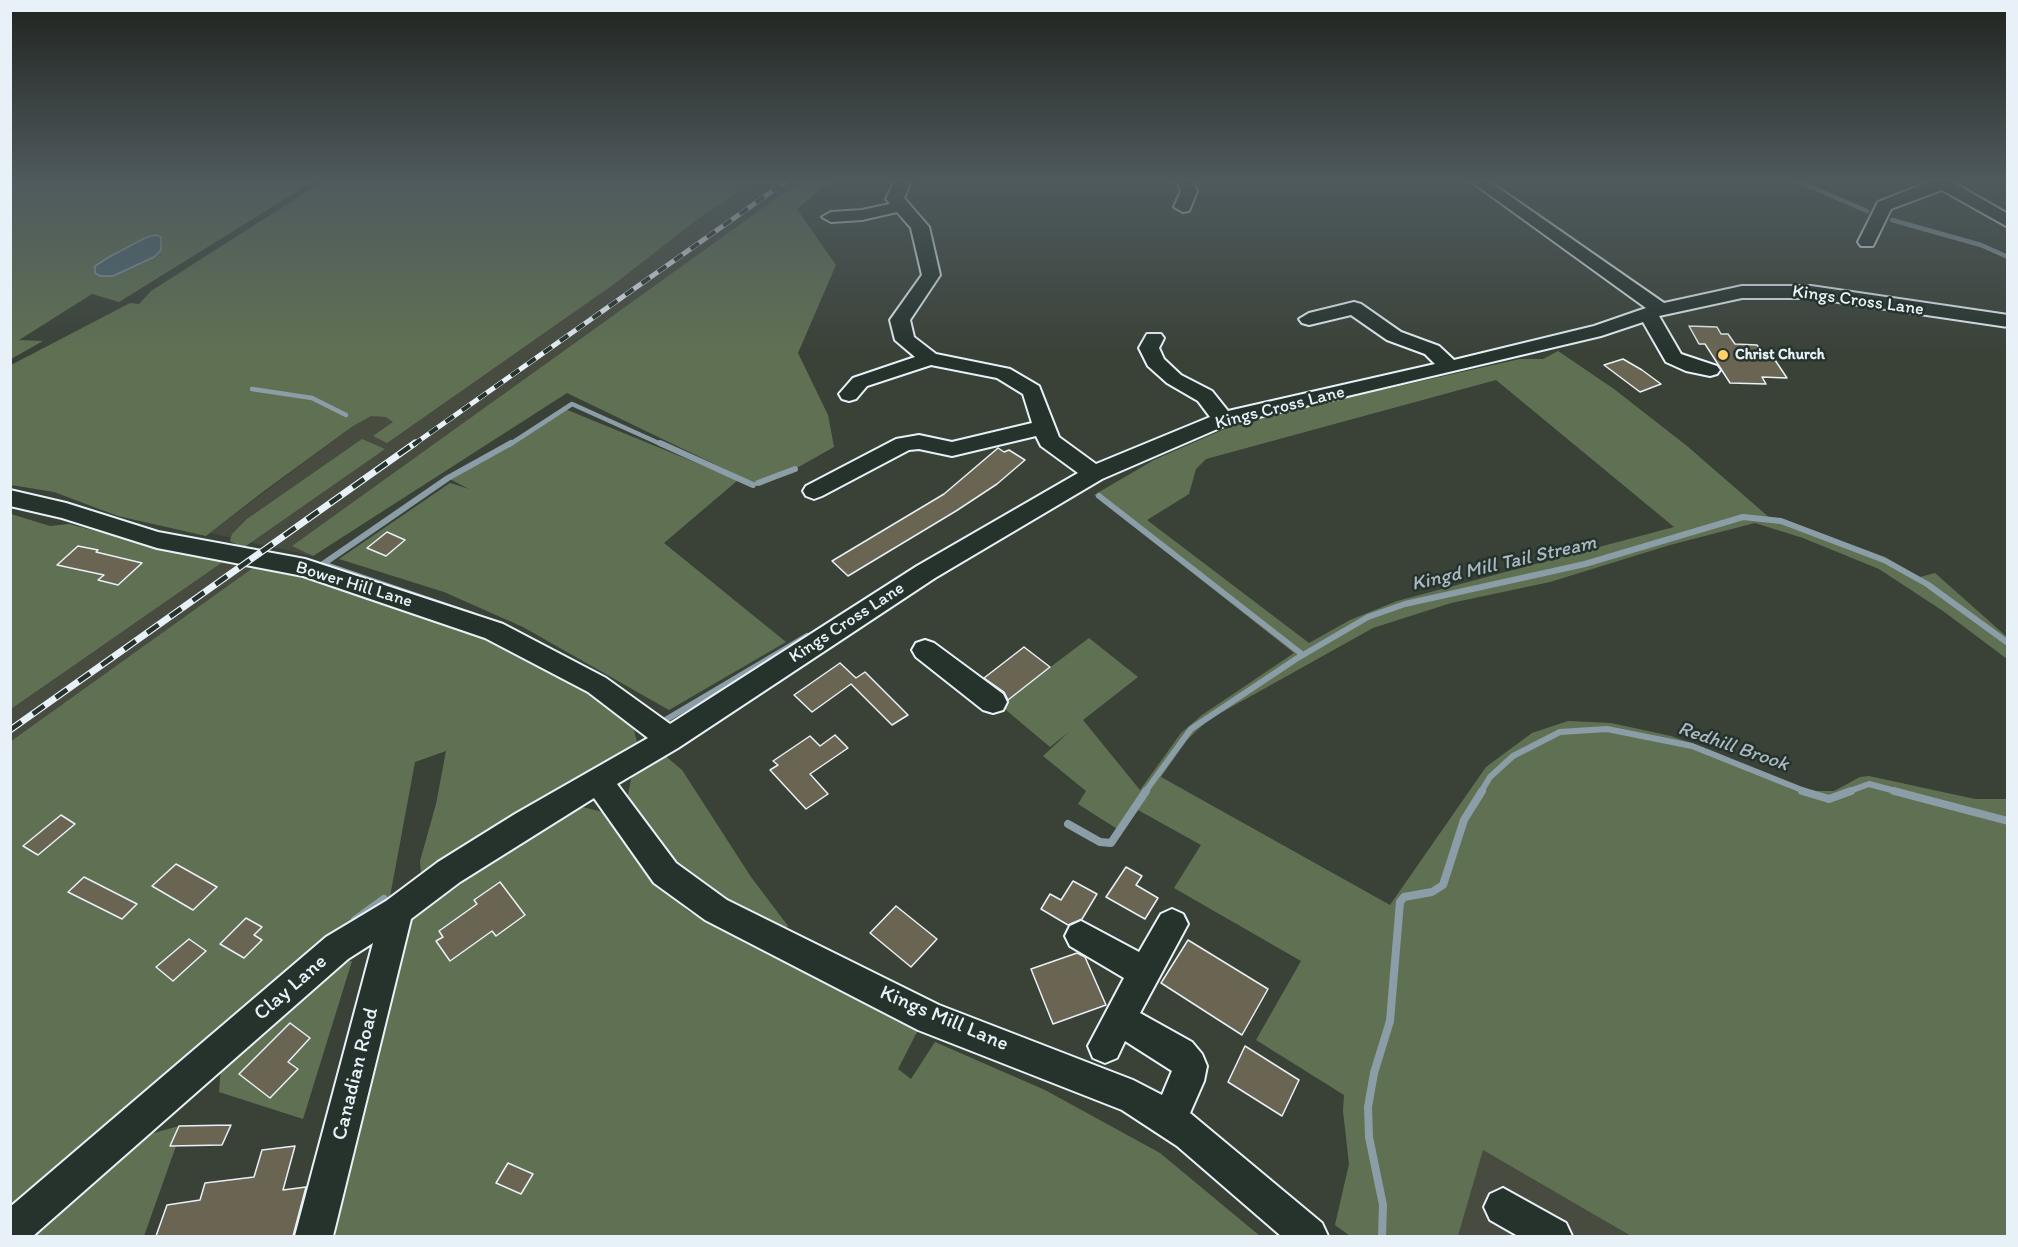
<!DOCTYPE html>
<html>
<head>
<meta charset="utf-8">
<style>
  body { margin:0 }
  #map { position:relative; width:2018px; height:1247px; overflow:hidden; background:#3a4238; font-family:Itim,sans-serif }
  canvas { display:block }
  .frame { position:absolute; inset:0; border:12px solid #e8f1f8; pointer-events:none }
</style>
</head>
<body>
<div id="map">
<canvas width="2018" height="1247"></canvas>
<div class="frame"></div>
</div>
<script>
const context = document.querySelector('canvas').getContext('2d');
context.lineJoin = 'round';
function paint(path, color) {
  context.fillStyle = color;
  context.fill(path, 'evenodd');
}
function shape(rows) {
  const path = new Path2D();
  for (const r of rows) {
    path.moveTo(r[0], r[1]);
    for (let i = 2; i < r.length; i += 2) path.lineTo(r[i], r[i + 1]);
  }
  return path;
}
function strokePath(path, color, width, dash) {
  context.strokeStyle = color;
  context.lineWidth = width;
  context.lineCap = dash ? 'butt' : 'round';
  context.setLineDash(dash || []);
  context.stroke(path);
}
function label(font, color, halo, rows, align = 'center') {
  context.font = font + ' Itim,sans-serif';
  context.lineWidth = 5;
  context.setLineDash([]);
  context.textBaseline = 'middle';
  context.strokeStyle = halo;
  context.fillStyle = color;
  for (const [text, x, y, turn = 0] of rows) {
    context.save();
    context.translate(x, y);
    context.rotate((+turn || 0) * Math.PI / 180);
    context.textAlign = isNaN(turn) ? turn : align;
    if (halo) context.strokeText(text, 0, 0);
    context.fillText(text, 0, 0);
    context.restore();
  }
}
const built = shape([
  [739,180,830,180,425,482,313,556,210,533,353,426],
  [230,557,257,565,11,742,11,709],
  [1483,1150,1578,1205,1631,1236,1458,1236]
]);
const green = shape([
  [10,180,307,180,308,182,306,186,119,302,92,294,19,340,43,341,11,359],
  [325,180,754,180,695,221,617,282,387,443,373,436,393,422,386,417,371,416,353,426,264,491,206,536,118,516,54,492,11,485,11,365,130,303,139,304,151,291],
  [802,180,832,180,797,209,836,265,798,353,828,415,834,447,795,469,760,486,567,393,313,556,292,546],
  [1558,351,1614,389,1687,446,1771,519,1855,548,1916,578,1935,573,2007,637,2007,659,1943,611,1879,569,1803,538,1755,523,1670,545,1550,582,1451,603,1373,628,1208,720,1187,740,1161,777,1390,905,1486,767,1532,733,1568,721,1611,723,1671,736,1708,749,1789,784,1814,791,1834,791,1860,777,1869,776,1975,799,2007,799,2007,1236,1631,1236,1483,1150,1458,1236,1350,1236,1335,1225,1349,1164,1343,1111,1344,1095,1256,1040,1301,961,1174,888,1201,845,1138,810,1122,832,1078,804,1086,791,1043,756,1069,732,1050,747,1000,705,1089,638,1138,677,1083,720,1140,790,1181,733,1202,715,1294,653,1094,495,1154,460,1243,421,1520,359,1543,359],
  [1496,380,1674,527,1397,601,1350,620,1309,643,1147,520,1189,494,1196,469,1206,459],
  [565,409,738,480,664,543,786,642,669,710,523,627,444,592,339,559,450,483,469,489,448,478],
  [387,532,405,541,386,556,368,548],
  [362,439,385,449,243,548,230,541,232,534,247,519],
  [11,514,50,526,69,524,183,554,230,557,11,709],
  [257,565,335,587,472,632,489,635,590,691,624,718,634,730,637,742,631,750,589,771,421,875,420,861,436,804,446,751,415,762,389,902,11,1220,10,742],
  [663,754,682,770,751,877,788,926,782,931,725,904,680,869,648,830,628,795,631,779,645,764],
  [582,807,603,812,656,882,688,911,747,944,910,1021,918,1030,898,1069,911,1079,935,1042,1045,1090,1160,1153,1260,1236,336,1236,334,1205,406,931,417,911,557,813],
  [347,961,352,961,303,1119,219,1092,221,1067],
  [179,1126,170,1146,176,1146,144,1236,32,1236,80,1196,139,1137]
]);
const water = shape([
  [156,235,161,237,161,250,154,257,113,276,100,276,95,273,95,266,109,257,147,237,156,235]
]);
const streamFar2 = shape([
  [1795,180,1867,211],
  [1892,220,1981,245,2008,257],
  [252,389,312,398,346,415],
  [509,445,572,404,663,445]
]);
const streamFar1 = shape([
  [660,443,753,485],
  [758,483,795,469],
  [1099,496,1303,655],
  [323,564,473,615],
  [323,564,448,478,511,443],
  [659,719,662,722,807,636],
  [1145,792,1191,729,1296,659,1368,617,1405,604,1585,564,1743,517,1781,521,1884,560,1927,584,2008,643],
  [1481,792,1490,777,1513,756,1560,732,1607,729,1692,746,1807,792],
  [1847,792,1869,784,1899,792]
]);
const stream = shape([
  [1802,791,1829,799,1851,791],
  [1894,791,2008,821],
  [1068,824,1100,842,1111,843,1146,791],
  [355,920,384,899],
  [1382,1236,1383,1205,1369,1137,1368,1107,1374,1073,1390,1021,1400,902,1404,897,1432,892,1443,885,1464,820,1482,791]
]);
const building = shape([
  [1689,326,1717,327,1721,334,1728,334,1735,344,1757,345,1763,354,1771,354,1787,378,1762,377,1766,384,1730,383,1705,344,1699,344,1689,326],
  [1623,359,1642,370,1661,384,1640,392,1604,365,1623,359],
  [998,448,1004,452,1009,450,1025,460,997,484,956,511,848,576,832,561,944,494,998,448],
  [387,532,405,540,386,556,367,548,387,532],
  [78,546,98,550,96,552,142,563,118,585,98,580,104,575,57,565,78,546],
  [1024,647,1050,667,1008,700,1004,692,984,678,1024,647],
  [840,663,856,678,865,672,908,715,892,725,851,684,812,712,794,695,840,663],
  [835,735,848,748,810,774,828,794,806,809,770,770,778,765,773,761,810,736,820,746,835,735],
  [61,815,75,824,38,855,23,846,61,815],
  [176,864,217,887,193,910,152,886,176,864],
  [1126,867,1142,876,1136,885,1158,898,1145,919,1106,897,1126,867],
  [84,877,137,904,122,919,68,892,84,877],
  [1073,881,1097,894,1082,919,1068,925,1041,909,1050,894,1061,900,1073,881],
  [500,882,525,915,496,936,492,931,450,961,436,941,443,937,439,931,477,904,474,900,500,882],
  [896,906,937,939,911,967,870,933,896,906],
  [246,918,262,927,254,935,262,940,244,958,220,944,246,918],
  [189,939,206,951,173,981,156,967,189,939],
  [1188,940,1268,989,1242,1035,1161,983,1188,940],
  [1077,953,1085,957,1106,1005,1053,1024,1031,969,1077,953],
  [290,1023,310,1038,288,1062,298,1069,270,1098,239,1074,290,1023],
  [1245,1046,1299,1080,1282,1116,1228,1082,1245,1046],
  [231,1125,222,1145,170,1146,179,1126,231,1125],
  [295,1146,283,1190,306,1187,293,1236,156,1236,167,1205,200,1200,205,1183,254,1177,262,1150,295,1146],
  [508,1163,533,1174,521,1194,496,1183,508,1163]
]);
const minor = shape([
  [895,180,911,180,904,198,929,227,940,275,910,320,914,337,936,354,1010,369,1039,386,1059,437,1096,464,1210,417,1198,401,1167,383,1148,366,1139,348,1147,334,1161,334,1164,338,1159,348,1164,359,1181,375,1212,391,1228,411,1435,364,1425,354,1387,340,1351,315,1309,325,1302,323,1299,319,1309,313,1354,302,1361,304,1401,332,1439,346,1454,360,1594,326,1646,308,1469,180,1487,180,1664,303,1742,286,1811,286,2008,315,2008,327,1811,298,1742,298,1659,316,1681,354,1717,366,1720,370,1717,374,1710,376,1686,371,1666,362,1643,322,1601,336,1229,424,1102,479,935,578,678,748,617,784,676,863,727,900,939,1005,1133,1080,1162,1095,1172,1071,1125,1041,1117,1058,1105,1063,1093,1058,1088,1046,1124,978,1070,946,1065,936,1070,926,1081,921,1139,952,1161,914,1172,909,1183,914,1188,924,1140,1013,1192,1042,1202,1054,1207,1066,1204,1081,1190,1113,1322,1223,1328,1236,1281,1236,1177,1146,1122,1110,918,1030,705,920,654,883,594,798,460,882,411,919,333,1236,295,1236,373,943,348,959,33,1236,10,1236,10,1207,326,937,386,901,438,862,515,814,648,738,588,692,485,638,303,576,157,548,62,518,10,506,10,490,66,503,158,532,305,559,503,624,606,678,670,724,917,566,1078,473,1041,446,1036,436,952,456,919,449,909,450,822,496,814,499,806,496,803,491,806,486,896,439,919,435,952,442,1032,423,1023,394,997,378,931,365,867,386,856,399,849,401,842,399,839,394,853,378,915,357,895,340,890,320,922,275,911,228,897,212,862,220,831,222,822,217,831,212,862,210,890,204,886,199,895,180],
  [1176,180,1192,180,1197,191,1189,211,1183,212,1174,207,1181,191,1176,180],
  [1934,180,1959,180,1956,184,2008,214,2008,227,1942,190,1891,209,1873,246,1861,246,1858,242,1878,202,1934,180],
  [925,640,934,643,1003,694,1007,702,1003,710,993,713,983,710,916,657,912,650,916,643,925,640],
  [1503,1188,1566,1223,1572,1236,1518,1236,1490,1220,1484,1207,1490,1194,1503,1188]
]);
const railFar1 = shape([
  [413,445,788,180]
]);
const rail = shape([
  [10,730,415,443]
]);
const markers = [
  [1723,355,6,"#ffd166"]
];
const farPoinames = [
  ["Christ Church",1735,355]
];
const streetNames = [
  ["Kings Cross Lane",1858,301,8],
  ["Kings Cross Lane",1280,408,-14],
  ["Bower Hill Lane",354,585,17],
  ["Kings Cross Lane",847,623,-33]
];
const waterNames = [
  ["Kingd Mill Tail Stream",1504,564,-13],
  ["Redhill Brook",1733,747,19]
];
const nearStreetnames = [
  ["Clay Lane",291,988,-41],
  ["Kings Mill Lane",944,1019,23],
  ["Canadian Road",356,1074,-76]
];
paint(built, '#484c40');
paint(green, '#607153');
paint(water, '#4d6672');
strokePath(water, '#8b9ea8', 1.5);
strokePath(streamFar2, '#8b9ea8', 4.5);
strokePath(streamFar1, '#8b9ea8', 6);
strokePath(stream, '#8b9ea8', 8);
paint(building, '#6a6553');
strokePath(building, '#e8f1f8', 1.5);
strokePath(minor, '#e8f1f8', 4);
paint(minor, '#26332d');
strokePath(railFar1, '#e8f1f8', 5);
strokePath(rail, '#e8f1f8', 7);
strokePath(railFar1, '#26332d', 4, [10]);
strokePath(rail, '#26332d', 4.5, [14]);
const sky = context.createLinearGradient(0, 0, 0, 354);
sky.addColorStop(0, '#20241f');
sky.addColorStop(0.51, '#4f5a5e');
sky.addColorStop(1, '#4f5a5e00');
context.fillStyle = sky;
context.fillRect(0, 0, 2018, 354);
for (const [x, y, r, color] of markers) {
  const dot = new Path2D();
  dot.arc(x, y, r, 0, 2 * Math.PI);
  context.fillStyle = color;
  context.fill(dot);
  strokePath(dot, '#26332d', 2);
}
label('bold 15px', '#e8f1f8', '#26332d', farPoinames, 'left');
label('18px', '#e8f1f8', '#26332d', streetNames);
label('italic 20px', '#aab9c2', '#26332d', waterNames);
label('21px', '#e8f1f8', '#26332d', nearStreetnames);
</script>
</body>
</html>
